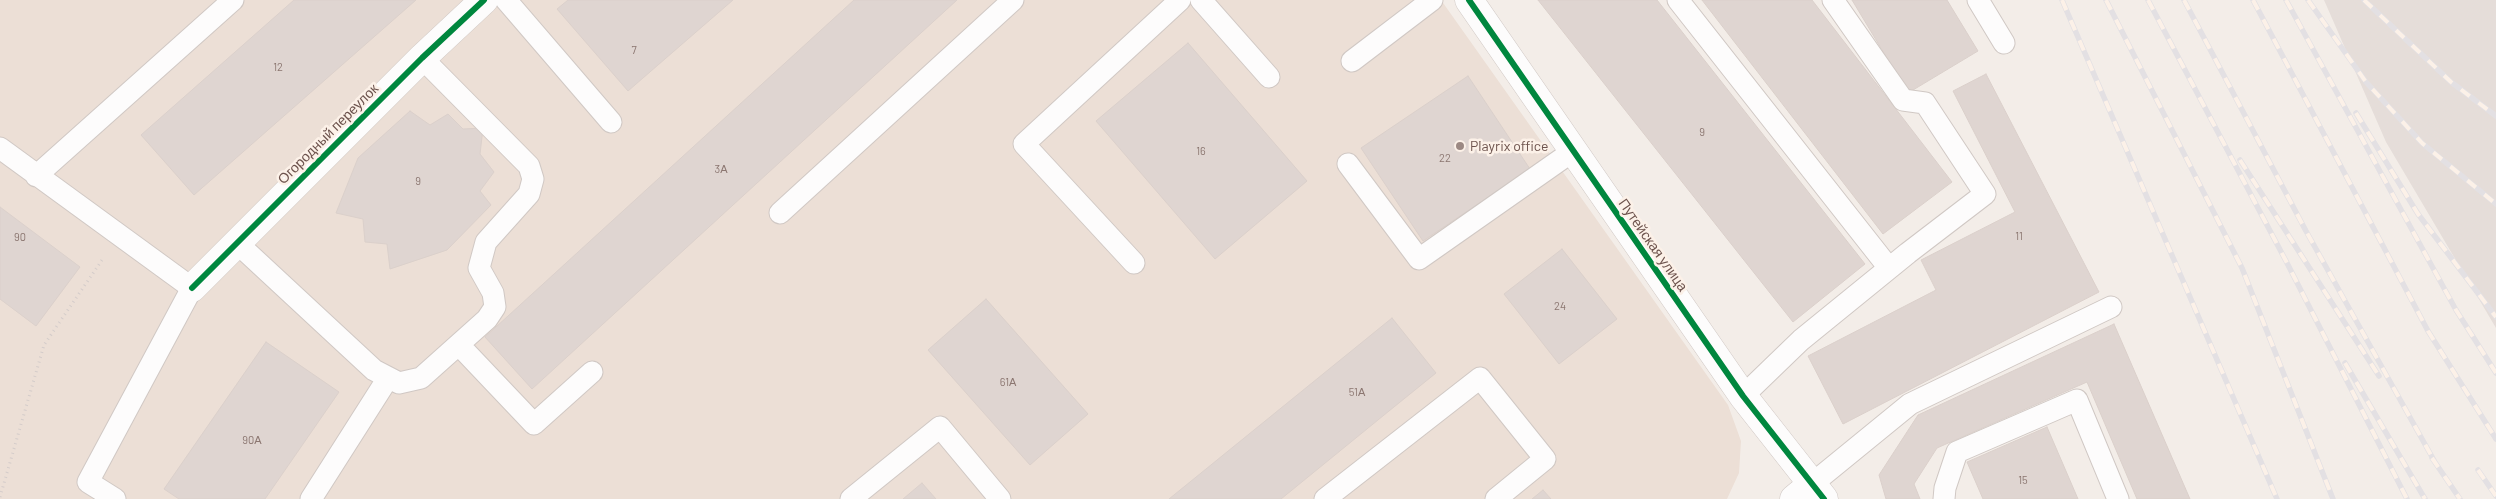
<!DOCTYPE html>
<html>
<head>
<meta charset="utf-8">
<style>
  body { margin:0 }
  canvas { display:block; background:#f3ede8 }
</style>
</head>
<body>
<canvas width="2496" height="499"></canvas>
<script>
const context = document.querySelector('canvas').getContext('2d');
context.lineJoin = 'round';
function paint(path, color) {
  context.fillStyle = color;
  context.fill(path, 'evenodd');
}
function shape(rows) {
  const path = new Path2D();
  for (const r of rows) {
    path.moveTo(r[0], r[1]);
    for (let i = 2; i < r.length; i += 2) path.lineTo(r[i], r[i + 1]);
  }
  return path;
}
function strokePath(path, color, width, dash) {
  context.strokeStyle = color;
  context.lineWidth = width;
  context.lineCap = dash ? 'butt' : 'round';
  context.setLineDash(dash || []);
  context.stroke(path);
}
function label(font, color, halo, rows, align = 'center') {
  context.font = font + ' Barlow,sans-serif';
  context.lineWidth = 5;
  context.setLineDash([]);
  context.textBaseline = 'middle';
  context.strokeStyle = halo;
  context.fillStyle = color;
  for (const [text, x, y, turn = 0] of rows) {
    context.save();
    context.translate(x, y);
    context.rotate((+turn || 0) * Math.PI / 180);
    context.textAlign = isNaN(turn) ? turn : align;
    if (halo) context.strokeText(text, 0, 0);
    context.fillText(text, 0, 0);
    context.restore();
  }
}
const residential = shape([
  [0,0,1441,0,1728,405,1741,441,1739,473,1727,499,0,499]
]);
const industrial = shape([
  [2324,0,2496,0,2496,328,2386,142]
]);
const building = shape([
  [294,0,416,0,194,195,141,135,294,0],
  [568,0,733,0,628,91,557,9,568,0],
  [854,0,957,0,532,389,485,337,854,0],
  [1538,0,1657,0,1865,264,1793,322,1538,0],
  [1702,0,1812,0,1952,182,1883,234,1702,0],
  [1852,0,1947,0,1978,51,1908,93,1852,0],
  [1188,43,1307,181,1215,259,1096,121,1188,43],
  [1986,74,2099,292,1843,424,1808,356,1936,290,1921,260,2015,212,1953,91,1986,74],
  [1468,76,1530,169,1423,241,1361,148,1468,76],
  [410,111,430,125,448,114,463,129,483,128,480,154,494,172,480,191,491,205,447,250,390,269,387,244,365,242,363,219,336,213,358,158,410,111],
  [0,207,80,267,36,326,0,299,0,207],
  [1562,249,1617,319,1559,364,1504,294,1562,249],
  [986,299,1088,414,1030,465,928,350,986,299],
  [1392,318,1436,373,1389,411,1281,499,1169,499,1392,318],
  [2114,324,2190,499,2137,499,2087,382,1937,448,1914,484,1920,499,1886,499,1879,475,1918,415,2114,324],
  [266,342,339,392,265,499,179,499,164,489,266,342],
  [2047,427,2078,499,1983,499,1967,462,2047,427],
  [922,483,936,499,903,499,922,483],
  [1543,490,1551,499,1532,499,1543,490]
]);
const path = shape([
  [0,497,44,345,102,260]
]);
const lane = shape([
  [506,0,611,122],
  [1201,0,1269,77],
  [1678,0,1889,268],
  [1978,0,2004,43],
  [1352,61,1432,0],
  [0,148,192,288,88,482,115,499],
  [1348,164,1419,259,1573,151],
  [36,176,233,0],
  [780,213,1013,0],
  [236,242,374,370,399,383,421,378,487,319,495,307,493,293,479,268,486,242,529,194,533,179,529,166,422,58],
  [1134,263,1024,144,1180,0],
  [459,345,534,424,592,372],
  [1743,396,1801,340,1908,253,1985,194,1925,103,1903,100,1833,0],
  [1812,484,1910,404,2111,307],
  [311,499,388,378],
  [851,499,940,427,1000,499],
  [1325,499,1480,378,1545,459,1496,499],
  [1944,499,1945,488,1957,452,2077,400,2118,499]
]);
const street = shape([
  [1469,0,1743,396,1824,499],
  [192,288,422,58,484,0],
  [1794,499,1812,484]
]);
const rail = shape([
  [2062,0,2277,499],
  [2106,0,2242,268,2333,499],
  [2148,0,2286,261,2407,499],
  [2184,0,2306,231,2436,464],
  [2253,0,2428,331,2496,439],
  [2286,0,2456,310,2496,373],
  [2308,0,2366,82,2422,143,2496,204],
  [2364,0,2451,82,2496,116],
  [2356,113,2418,214,2496,317],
  [2240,160,2379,376],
  [2345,363,2425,499],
  [2432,458,2460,499],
  [2478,470,2496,496]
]);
const cycleway = shape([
  [1469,0,1743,396,1824,499],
  [192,288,422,58,484,0]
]);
const markers = [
  [1460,146,5,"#9c8983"]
];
const numberNames = [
  ["7",634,50],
  ["12",278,67],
  ["9",1702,132],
  ["16",1201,151],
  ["22",1445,158],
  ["3А",721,169],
  ["9",418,181],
  ["11",2019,236],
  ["90",20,237],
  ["24",1560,306],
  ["61А",1008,382],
  ["51А",1357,392],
  ["90А",252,440],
  ["15",2023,480]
];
const streetNames = [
  ["Огородный переулок",328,134,-45],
  ["Путейская улица",1653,245,55]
];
const poiNames = [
  ["Playrix office",1470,146]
];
paint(residential, '#ecdfd6');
paint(industrial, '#e5ddd9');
paint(building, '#dfd5d1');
strokePath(building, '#dbd0cb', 1);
strokePath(lane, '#d0c8c4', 23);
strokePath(street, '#d0c8c4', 29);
strokePath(path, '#d4ccca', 3, [1, 4]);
strokePath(lane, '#fdfcfc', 21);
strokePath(street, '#fdfcfc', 28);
strokePath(rail, '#e3e0e3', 5.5);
strokePath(rail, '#fcf1e8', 4, [11]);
strokePath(cycleway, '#00873e', 6);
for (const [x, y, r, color] of markers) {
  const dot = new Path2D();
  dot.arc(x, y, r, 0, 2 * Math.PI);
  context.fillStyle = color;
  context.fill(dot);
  strokePath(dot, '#fcf1e8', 2);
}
label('11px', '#8b7670', null, numberNames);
label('14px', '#6d534d', '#fcf1e8', streetNames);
label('14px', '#6d534d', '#fcf1e8', poiNames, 'left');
</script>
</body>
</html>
